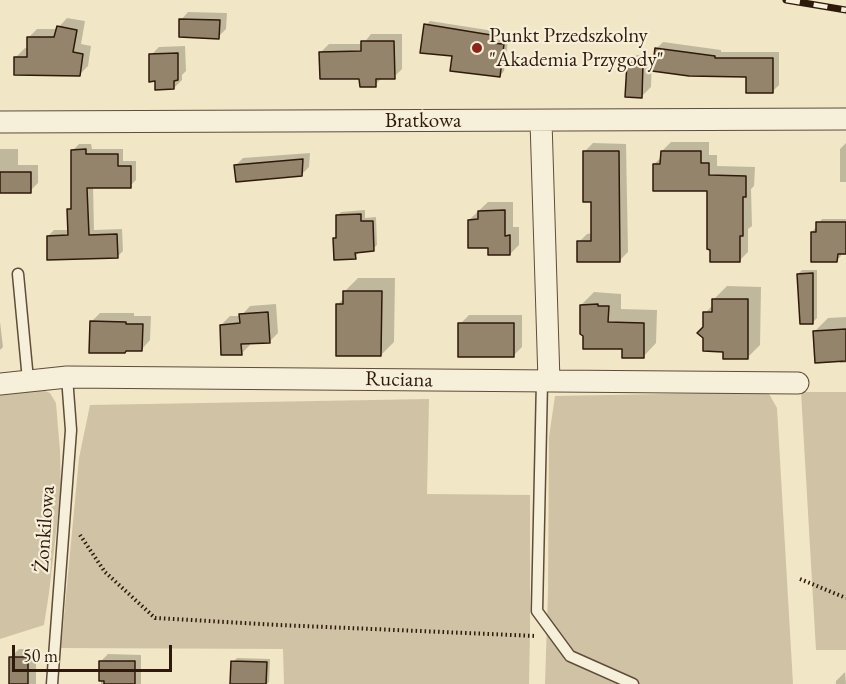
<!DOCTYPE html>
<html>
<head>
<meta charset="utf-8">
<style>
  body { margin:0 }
  #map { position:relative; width:846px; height:684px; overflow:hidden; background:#f1e6c5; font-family:"EB Garamond",serif }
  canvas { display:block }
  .scale { position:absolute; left:12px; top:645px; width:160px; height:27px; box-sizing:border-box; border:3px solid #2f190b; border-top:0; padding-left:8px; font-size:18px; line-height:21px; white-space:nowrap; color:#2f190b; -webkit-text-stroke:4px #f6efd9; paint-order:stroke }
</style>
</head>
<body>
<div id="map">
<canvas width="846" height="684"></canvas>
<div class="scale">50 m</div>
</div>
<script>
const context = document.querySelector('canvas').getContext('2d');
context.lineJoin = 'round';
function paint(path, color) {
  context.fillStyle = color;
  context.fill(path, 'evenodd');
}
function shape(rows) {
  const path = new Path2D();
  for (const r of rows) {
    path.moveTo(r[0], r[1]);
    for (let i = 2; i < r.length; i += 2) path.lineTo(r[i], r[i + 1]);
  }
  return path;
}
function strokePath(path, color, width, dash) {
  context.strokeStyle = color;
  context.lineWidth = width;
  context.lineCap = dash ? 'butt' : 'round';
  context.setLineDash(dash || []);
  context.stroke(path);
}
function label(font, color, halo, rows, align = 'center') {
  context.font = font + ' "EB Garamond",serif';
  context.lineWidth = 4.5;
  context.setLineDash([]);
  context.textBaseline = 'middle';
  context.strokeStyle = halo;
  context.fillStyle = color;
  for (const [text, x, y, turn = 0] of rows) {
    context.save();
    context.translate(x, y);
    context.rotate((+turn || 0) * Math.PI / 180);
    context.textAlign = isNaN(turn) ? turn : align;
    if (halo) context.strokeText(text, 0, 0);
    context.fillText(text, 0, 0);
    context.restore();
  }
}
const green = shape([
  [39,388,50,393,56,403,60,451,61,490,49,593,44,625,0,639,0,392],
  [768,392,777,408,793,684,545,684,548,592,549,437,555,396],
  [801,392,846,392,846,650,816,650],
  [429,399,427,494,530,495,530,631,529,684,284,684,283,649,61,648,79,458,90,405]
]);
const shadow = shape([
  [188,12,227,13,226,29,218,37,181,20],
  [67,18,85,21,81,44,91,46,88,66,79,75,16,57,25,48,29,49,28,38,37,29,57,29],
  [430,21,494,31,493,39,508,41,504,71,500,76,453,55,426,25],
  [371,34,402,34,402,69,394,77,383,77,375,85,321,52,329,44,363,44],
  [663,42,721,50,721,52,779,52,779,85,772,92,748,76,656,49],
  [185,46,186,71,182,75,182,80,174,88,151,55,159,47],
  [637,55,652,55,651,87,642,96,628,64],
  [671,142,709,142,709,155,717,155,717,166,755,167,754,186,751,189,752,226,748,229,748,252,740,260,709,190,654,164,662,157,662,151],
  [593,143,626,144,628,252,620,260,579,242,587,234,593,233,593,200,584,152],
  [846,143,846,182,840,182,840,149],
  [79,144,91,144,92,149,123,149,123,161,136,161,136,180,130,186,93,186,94,230,122,229,123,251,117,257,48,236,54,230,69,230,69,210,73,206,73,150],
  [0,149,18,149,18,165,38,165,38,183,30,191,0,190],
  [310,153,309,167,302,174,236,165,243,158],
  [488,202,513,202,513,227,519,227,519,245,510,254,489,246,469,220],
  [365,210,365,218,376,217,377,245,373,249,359,252,355,258,335,239,338,236,337,216,341,212],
  [822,219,846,219,846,252,841,252,841,256,837,260,812,232],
  [802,270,817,270,817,318,813,322,798,274],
  [358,278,395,278,394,342,381,355,338,304,344,298,345,291],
  [727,286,761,287,760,345,747,358,725,350,705,327,705,313,714,304,714,299],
  [594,292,621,294,621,309,657,310,656,343,643,357,624,347,581,305],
  [276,304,278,333,269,342,250,342,250,345,241,354,221,325,230,316,241,316,250,306],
  [100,313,134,313,134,316,151,316,150,340,142,349,91,322],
  [469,315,522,315,522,347,513,356,460,324],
  [846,317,846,363,840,363,840,360,815,331,828,318],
  [0,322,3,347,0,350],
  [19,649,36,649,36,684,10,684,10,658],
  [108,654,141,655,141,684,101,684,101,661],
  [237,658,270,659,269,682,267,684,232,684,233,662],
  [845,672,846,684,836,684,836,681]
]);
const building = shape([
  [179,19,220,20,219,39,179,37,179,19],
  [424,24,491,35,490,43,504,44,500,77,450,71,452,56,420,53,424,24],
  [57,26,77,30,73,52,83,54,80,76,14,75,14,57,27,57,27,37,54,37,57,26],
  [361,41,394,41,395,79,376,79,376,87,360,87,359,79,320,79,319,52,361,51,361,41],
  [655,48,715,56,715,58,773,58,773,93,746,93,746,77,689,76,652,71,655,48],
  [178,53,178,80,174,81,174,89,155,90,155,81,149,82,149,54,178,53],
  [627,63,643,63,642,98,625,97,627,63],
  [86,149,86,154,118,154,118,166,131,166,131,188,87,188,89,235,117,234,118,258,47,260,47,236,68,235,67,209,71,209,71,150,86,149],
  [583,151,619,151,620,262,577,262,577,241,591,241,591,202,583,202,583,151],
  [661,151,701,151,701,163,709,163,709,175,746,176,746,197,743,197,743,236,740,236,740,262,710,262,710,250,707,249,707,191,653,191,653,164,660,164,661,151],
  [303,159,302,176,236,182,234,165,303,159],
  [0,172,31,172,31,193,0,193,0,172],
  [505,210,505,236,510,235,510,255,488,255,488,248,468,248,468,220,478,219,478,211,505,210],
  [361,214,361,221,373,221,374,251,355,253,356,259,334,260,333,238,336,238,336,215,361,214],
  [816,222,846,222,846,254,838,254,837,262,811,262,811,232,816,232,816,222],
  [813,273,813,324,800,324,797,274,813,273],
  [343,291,382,291,381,356,336,356,336,304,343,304,343,291],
  [712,299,748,299,748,359,723,359,723,352,703,351,703,338,697,333,703,327,703,312,712,312,712,299],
  [598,304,598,306,609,306,608,322,644,323,644,358,622,358,622,349,583,349,583,336,580,334,580,305,598,304],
  [268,312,270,343,241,344,242,355,221,355,220,325,240,323,239,314,268,312],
  [90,321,126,322,126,324,143,324,142,351,126,351,125,353,89,353,90,321],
  [458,323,514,323,514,357,458,357,458,323],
  [846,329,846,361,815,363,813,331,846,329],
  [9,657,28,657,28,684,9,684,9,657],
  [99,661,135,661,135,684,104,684,104,681,99,681,99,661],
  [231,661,267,662,266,684,230,684,231,661]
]);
const path = shape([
  [80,535,105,572,155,618,279,625,536,636],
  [800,579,846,598]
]);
const lane = shape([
  [18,274,28,380],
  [542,381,537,611,570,656,633,684],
  [52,684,71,430,67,377]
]);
const street = shape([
  [541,121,549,381],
  [0,122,846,119],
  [0,384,67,377,798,383]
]);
const rail = shape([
  [786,0,846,10]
]);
const markers = [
  [477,48,6,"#8f2418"]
];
const poiNames = [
  ["Punkt Przedszkolny",489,36],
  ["\"Akademia Przygody\"",489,60]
];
const streetNames = [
  ["Bratkowa",423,121],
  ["Ruciana",399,380,1],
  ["Żonkilowa",45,529,-86]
];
paint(green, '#d0c3a5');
paint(shadow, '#0003');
paint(building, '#94846c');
strokePath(building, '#2f190b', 1.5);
strokePath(lane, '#604c3a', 13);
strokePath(street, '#604c3a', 23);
strokePath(path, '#2f190b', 4, [1.5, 3]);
strokePath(lane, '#f6efd9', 10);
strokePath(street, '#f6efd9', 21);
strokePath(rail, '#2f190b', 7);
strokePath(rail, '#f6efd9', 4.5, [14]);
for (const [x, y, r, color] of markers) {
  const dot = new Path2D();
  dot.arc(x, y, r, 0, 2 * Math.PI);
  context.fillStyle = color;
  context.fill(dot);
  strokePath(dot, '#f6efd9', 2);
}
label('21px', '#2f190b', '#f6efd9', poiNames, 'left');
label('21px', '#2f190b', '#f6efd9', streetNames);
</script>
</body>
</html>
